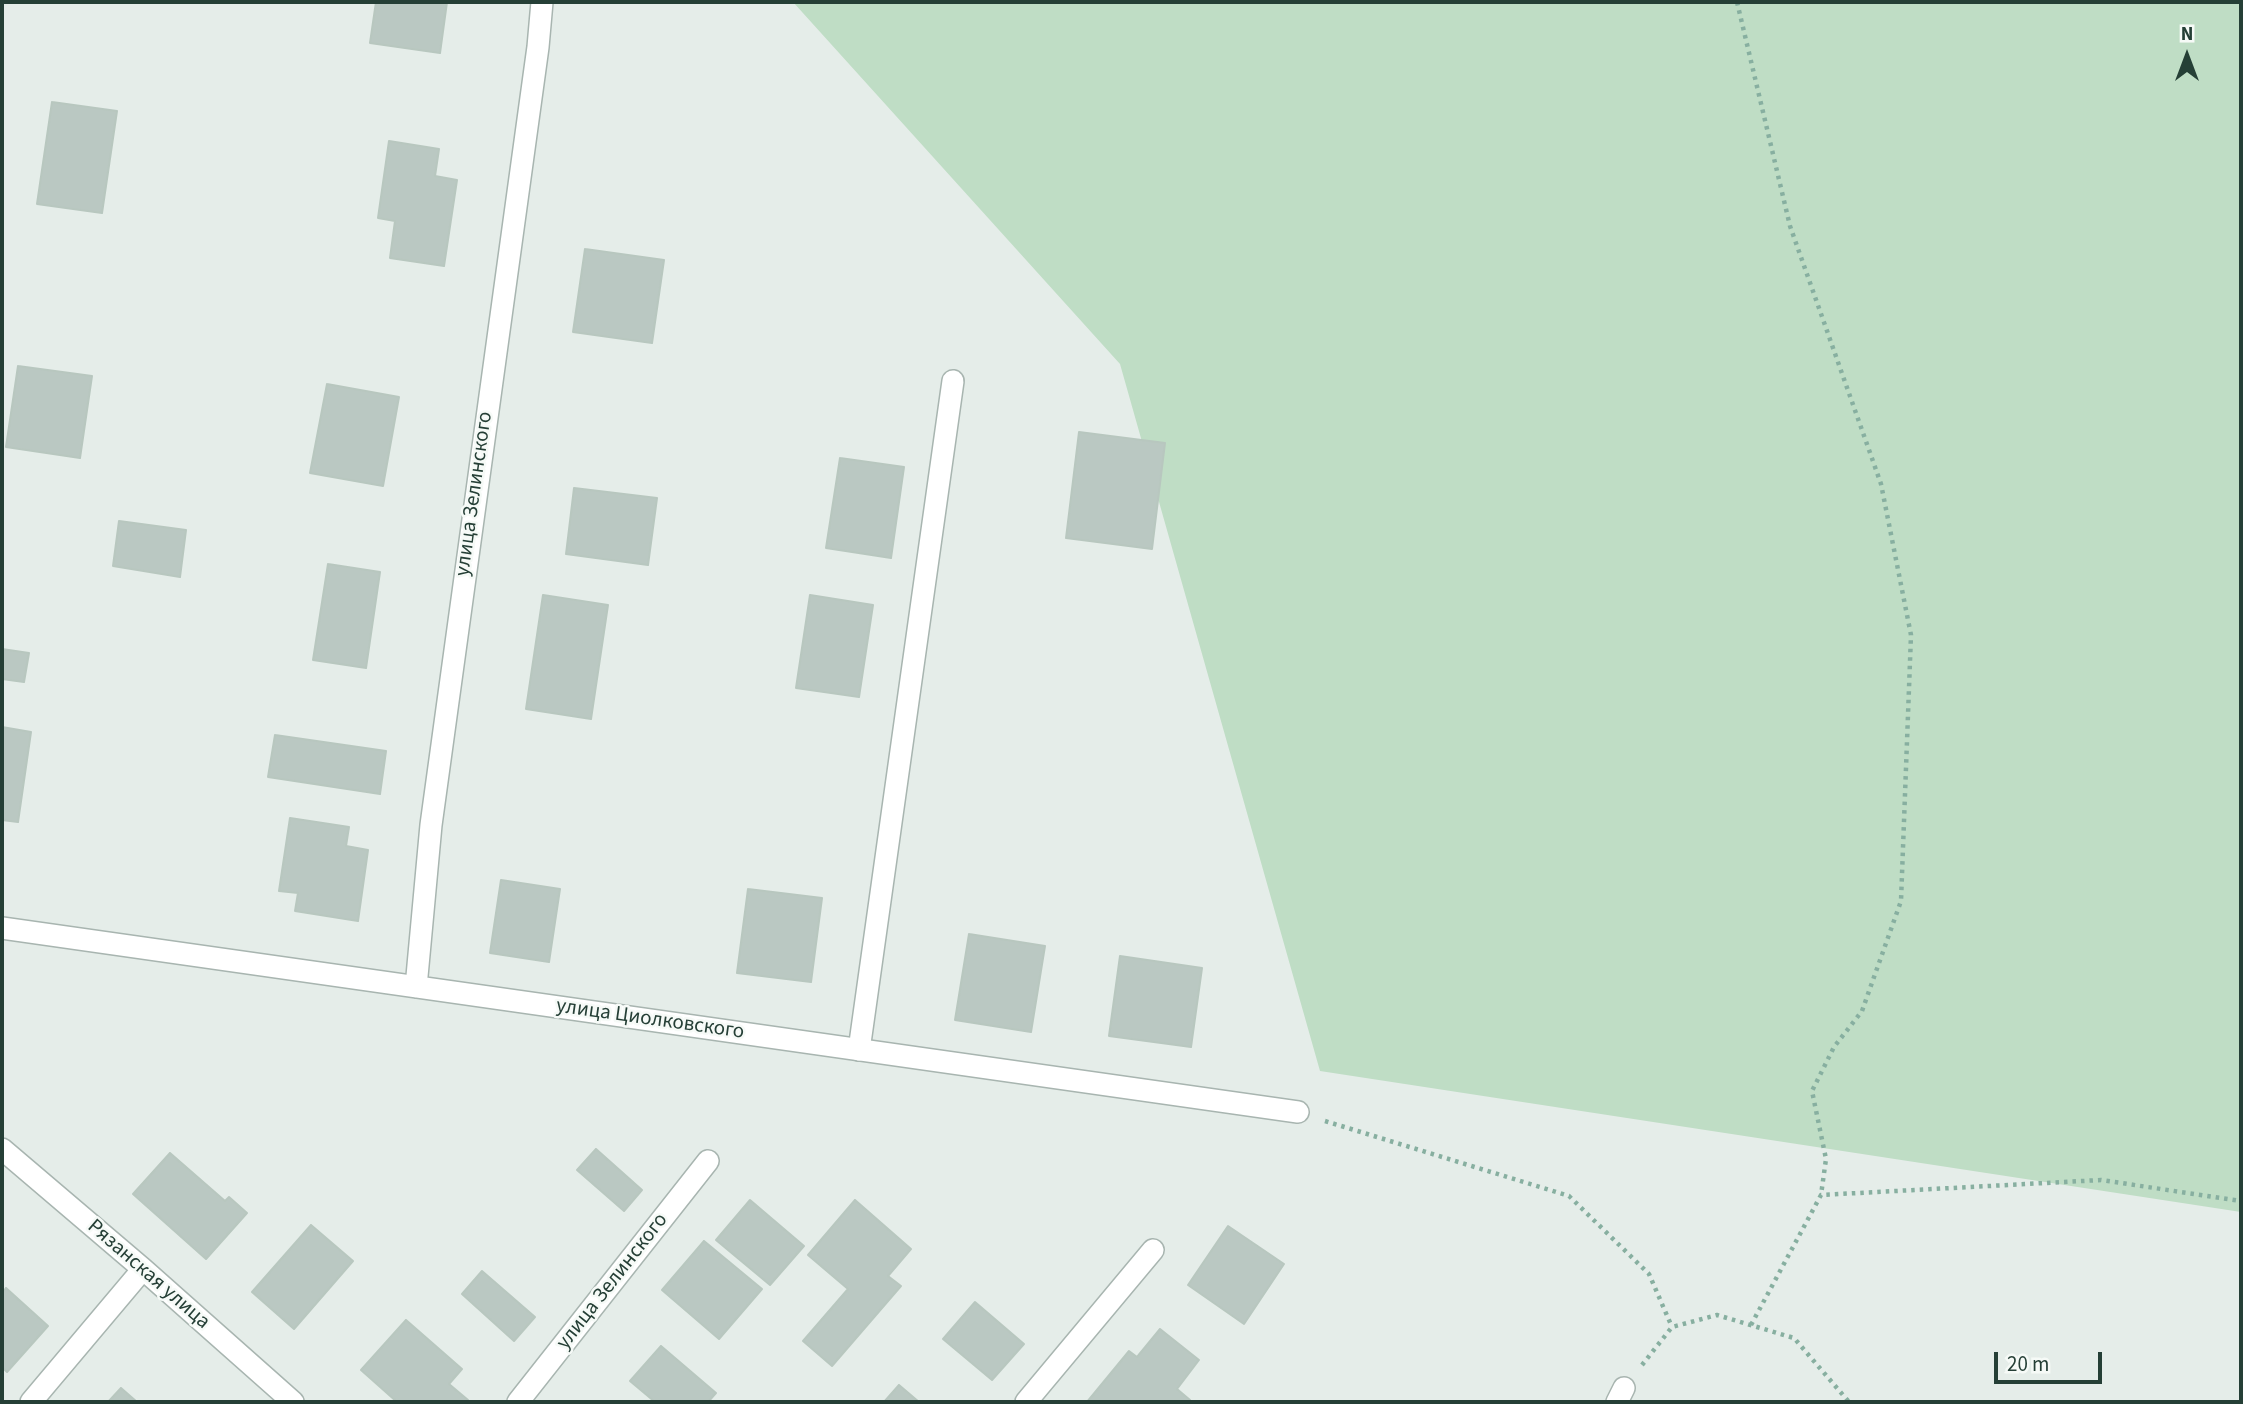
<!DOCTYPE html>
<html>
<head>
<meta charset="utf-8">
<style>
  body { margin:0 }
  #map { position:relative; width:2243px; height:1404px; overflow:hidden; background:#e5ede9; font-family:"Source Sans 3",sans-serif }
  canvas { display:block }
  .frame { position:absolute; inset:0; border:4px solid #253f36; pointer-events:none }
  .north { position:absolute; left:2152px; top:21px; width:70px; height:70px; -webkit-text-stroke:5px #f6faf7; paint-order:stroke; rotate:0deg; font-size:19px; font-weight:700; line-height:28px; text-align:center; color:#253f36 }
  .north::after { content:''; display:block; margin:auto; width:24px; height:32px; background:#253f36; clip-path:polygon(50% 0,100% 100%,50% 72%,0 100%) }
  .scale { position:absolute; left:1994px; top:1352px; width:108px; height:32px; box-sizing:border-box; border:4px solid #253f36; border-top:0; padding-left:9px; font-size:21px; line-height:24px; white-space:nowrap; color:#253f36; -webkit-text-stroke:5px #f6faf7; paint-order:stroke }
</style>
</head>
<body>
<div id="map">
<canvas width="2243" height="1404"></canvas>
<div class="frame"></div>
<div class="north">N</div>
<div class="scale">20 m</div>
</div>
<script>
const context = document.querySelector('canvas').getContext('2d');
context.lineJoin = 'round';
function paint(path, color) {
  context.fillStyle = color;
  context.fill(path, 'evenodd');
}
function shape(rows) {
  const path = new Path2D();
  for (const r of rows) {
    path.moveTo(r[0], r[1]);
    for (let i = 2; i < r.length; i += 2) path.lineTo(r[i], r[i + 1]);
  }
  return path;
}
function strokePath(path, color, width, dash) {
  context.strokeStyle = color;
  context.lineWidth = width;
  context.lineCap = dash ? 'butt' : 'round';
  context.setLineDash(dash || []);
  context.stroke(path);
}
function label(font, color, halo, rows, align = 'center') {
  context.font = font + ' "Source Sans 3",sans-serif';
  context.lineWidth = 5;
  context.setLineDash([]);
  context.textBaseline = 'middle';
  context.strokeStyle = halo;
  context.fillStyle = color;
  for (const [text, x, y, turn = 0] of rows) {
    context.save();
    context.translate(x, y);
    context.rotate((+turn || 0) * Math.PI / 180);
    context.textAlign = isNaN(turn) ? turn : align;
    if (halo) context.strokeText(text, 0, 0);
    context.fillText(text, 0, 0);
    context.restore();
  }
}
const green = shape([
  [793,2,2241,2,2241,1212,1320,1071,1120,364]
]);
const building = shape([
  [376,2,447,2,440,53,370,43,376,2],
  [52,102,117,111,102,213,37,204,52,102],
  [389,141,439,149,435,176,457,180,444,266,390,258,395,221,378,218,389,141],
  [585,249,664,260,652,343,573,332,585,249],
  [18,366,92,376,80,458,6,447,18,366],
  [327,384,399,397,383,486,310,473,327,384],
  [1079,432,1165,443,1152,549,1066,538,1079,432],
  [840,458,904,467,891,558,826,548,840,458],
  [574,488,657,498,648,565,566,554,574,488],
  [119,521,186,530,180,577,113,566,119,521],
  [328,564,380,572,366,668,313,660,328,564],
  [543,595,608,605,591,719,526,709,543,595],
  [810,595,873,605,859,697,796,688,810,595],
  [2,649,29,653,24,682,2,679,2,649],
  [2,727,31,732,18,822,2,820,2,727],
  [275,735,386,751,380,794,268,777,275,735],
  [290,818,349,827,346,846,368,850,358,921,295,911,298,893,279,891,290,818],
  [501,880,560,889,549,962,490,953,501,880],
  [748,889,822,898,811,982,737,973,748,889],
  [969,934,1045,946,1031,1032,955,1020,969,934],
  [1120,956,1202,968,1191,1047,1109,1036,1120,956],
  [596,1149,642,1190,624,1211,577,1170,596,1149],
  [170,1153,225,1201,229,1197,247,1213,206,1259,133,1194,170,1153],
  [750,1200,804,1246,770,1285,716,1240,750,1200],
  [855,1200,911,1249,888,1276,901,1286,832,1366,803,1341,848,1289,808,1255,855,1200],
  [311,1225,353,1261,294,1329,252,1292,311,1225],
  [1228,1226,1284,1264,1244,1324,1188,1285,1228,1226],
  [704,1241,762,1289,719,1339,662,1290,704,1241],
  [482,1271,535,1317,514,1341,462,1294,482,1271],
  [6,1288,48,1326,7,1372,2,1367,2,1293,6,1288],
  [975,1302,1024,1344,992,1380,943,1339,975,1302],
  [406,1320,462,1369,449,1384,468,1400,466,1402,397,1402,361,1370,406,1320],
  [1160,1329,1199,1360,1177,1389,1190,1400,1189,1402,1087,1402,1129,1351,1137,1357,1160,1329],
  [661,1346,716,1393,708,1402,655,1402,630,1381,661,1346],
  [899,1385,919,1402,884,1402,899,1385],
  [121,1388,137,1402,108,1402,121,1388]
]);
const path = shape([
  [1737,2,1790,226,1881,484,1911,635,1901,901,1862,1011,1834,1047,1812,1091,1826,1159,1821,1195],
  [1325,1121,1569,1196,1649,1274,1672,1327],
  [1751,1325,1821,1195,2101,1180,2241,1201],
  [1642,1365,1672,1327,1717,1315,1794,1338,1849,1402]
]);
const lane = shape([
  [859,1050,953,381]
]);
const street = shape([
  [2,928,1298,1112],
  [416,987,431,825,538,47,542,2],
  [2,1149,143,1269,293,1402],
  [31,1402,143,1269],
  [518,1402,708,1161],
  [1026,1402,1153,1250],
  [1617,1402,1624,1388]
]);
const streetNames = [
  ["улица Зелинского",475,494,-82],
  ["улица Циолковского",650,1020,8],
  ["Рязанская улица",148,1275,41],
  ["улица Зелинского",613,1282,-52]
];
paint(green, '#bfddc5');
paint(building, '#bac8c2');
strokePath(building, '#b8c7bf', 2);
strokePath(lane, '#a8b5b0', 24);
strokePath(street, '#a8b5b0', 24);
strokePath(path, '#87afa0', 4.5, [3.5, 5]);
strokePath(lane, '#fff', 21);
strokePath(street, '#fff', 21);
label('21px', '#253f36', '#f6faf7', streetNames);
</script>
</body>
</html>
